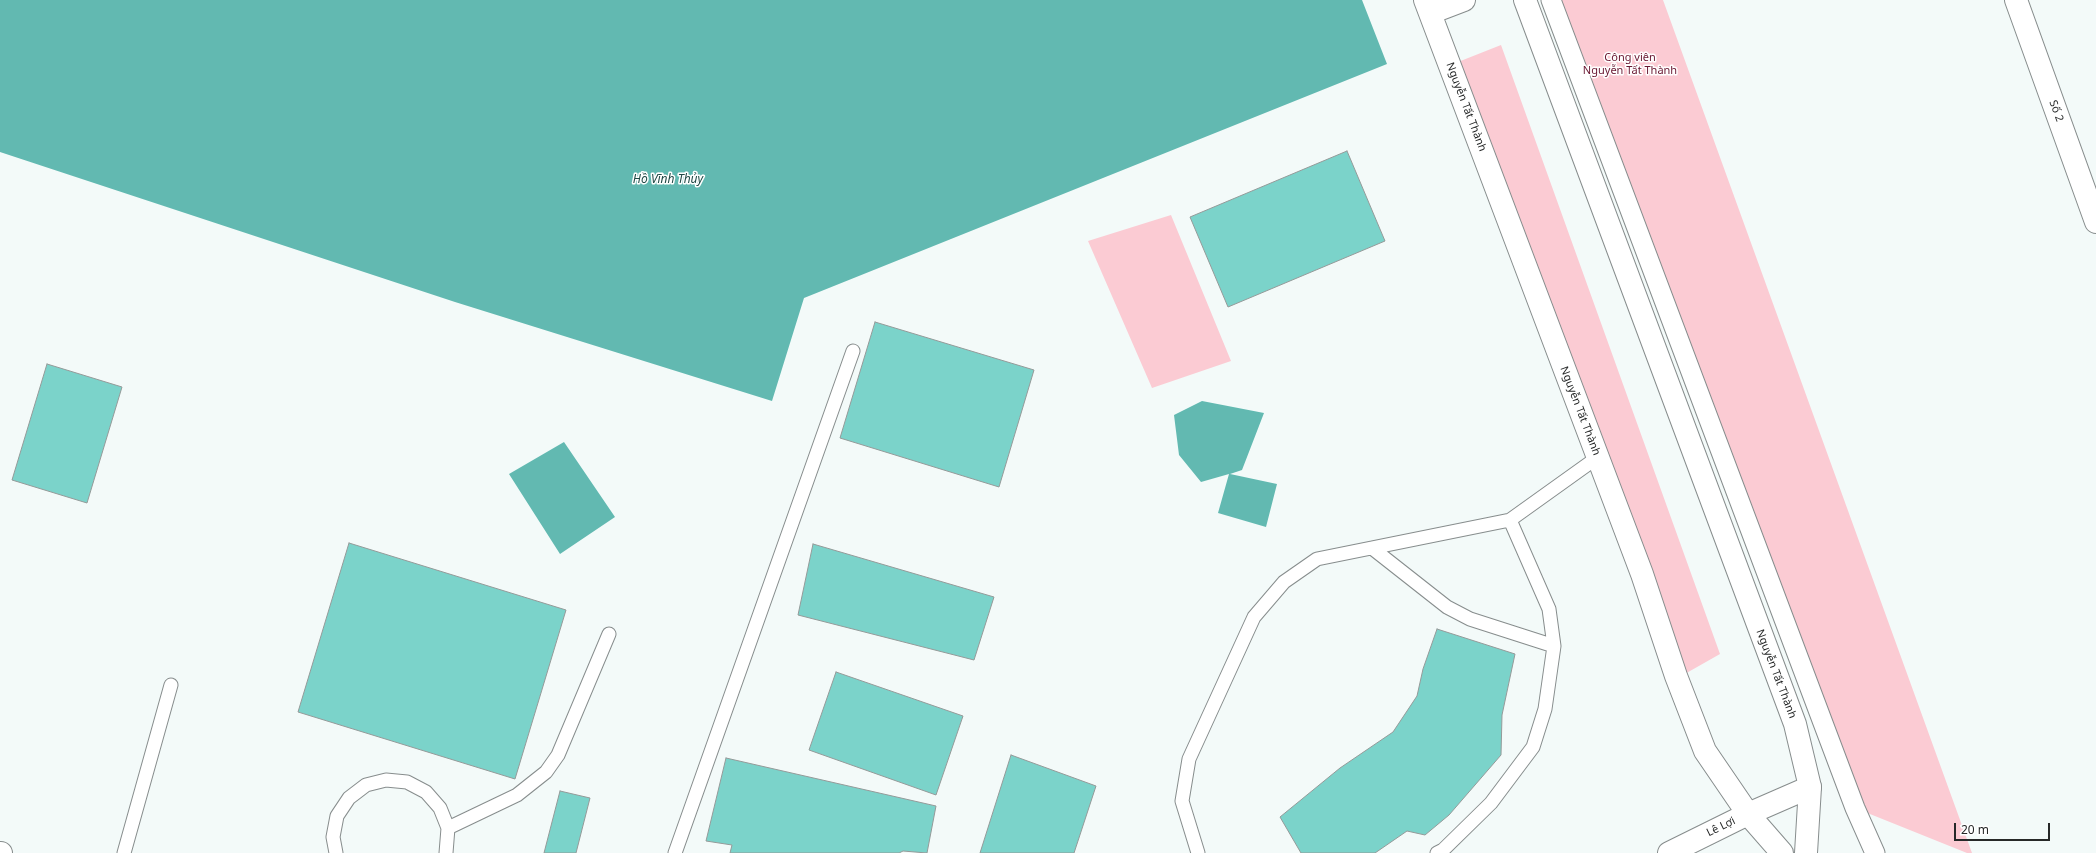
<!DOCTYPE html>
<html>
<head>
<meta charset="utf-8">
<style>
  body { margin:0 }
  #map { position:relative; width:2096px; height:853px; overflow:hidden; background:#f3faf9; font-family:"Noto Sans",sans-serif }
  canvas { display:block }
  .scale { position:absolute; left:1954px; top:823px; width:96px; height:18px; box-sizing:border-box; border:2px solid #262828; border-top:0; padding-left:5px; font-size:12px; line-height:14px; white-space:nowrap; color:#262828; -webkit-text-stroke:3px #fff; paint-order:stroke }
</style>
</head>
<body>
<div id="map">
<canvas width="2096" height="853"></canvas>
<div class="scale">20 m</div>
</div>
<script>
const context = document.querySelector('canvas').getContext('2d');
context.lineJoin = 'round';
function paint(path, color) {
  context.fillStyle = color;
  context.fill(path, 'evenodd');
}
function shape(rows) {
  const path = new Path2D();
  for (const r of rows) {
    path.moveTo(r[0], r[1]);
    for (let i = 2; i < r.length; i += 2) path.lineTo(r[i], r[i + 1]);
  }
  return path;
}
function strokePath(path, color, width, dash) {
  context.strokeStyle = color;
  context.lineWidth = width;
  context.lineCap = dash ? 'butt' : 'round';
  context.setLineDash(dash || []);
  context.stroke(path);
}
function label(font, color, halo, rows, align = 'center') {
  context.font = font + ' "Noto Sans",sans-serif';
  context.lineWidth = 3;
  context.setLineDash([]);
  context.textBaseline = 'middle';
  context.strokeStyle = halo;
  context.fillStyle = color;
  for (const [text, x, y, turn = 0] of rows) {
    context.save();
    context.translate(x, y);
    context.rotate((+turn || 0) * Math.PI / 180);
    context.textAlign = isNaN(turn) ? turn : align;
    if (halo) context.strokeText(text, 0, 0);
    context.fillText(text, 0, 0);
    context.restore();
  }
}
const green = shape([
  [1550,0,1663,0,1972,853,1967,853,1855,808],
  [1501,45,1720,654,1683,675,1458,62],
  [1171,215,1231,361,1152,388,1088,241]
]);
const water = shape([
  [0,0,1362,0,1387,64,804,298,772,401,455,302,0,152],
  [1202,401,1264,413,1242,470,1230,474,1277,484,1266,527,1218,513,1229,474,1201,482,1179,455,1174,415],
  [564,442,615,517,560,554,509,474]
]);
const building = shape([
  [1347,151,1385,241,1228,307,1190,217,1347,151],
  [875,322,1034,370,999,487,840,438,875,322],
  [47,364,122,387,87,503,12,480,47,364],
  [349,543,566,610,515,779,298,712,349,543],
  [813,544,994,597,974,660,798,615,813,544],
  [1437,629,1515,654,1502,715,1501,755,1449,815,1425,835,1407,831,1375,853,1301,853,1280,817,1340,768,1393,732,1417,696,1423,669,1437,629],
  [836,672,963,716,936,795,809,750,836,672],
  [1011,755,1096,786,1074,853,980,853,1011,755],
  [726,758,936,806,927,853,903,851,899,853,730,853,732,845,706,841,726,758],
  [560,791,590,798,576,853,544,853,560,791]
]);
const service = shape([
  [1372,548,1447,607,1470,619,1554,646],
  [448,828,517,795,546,772,558,755,609,634],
  [124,853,171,685],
  [336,853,333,837,337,816,349,798,366,785,386,780,407,782,426,792,440,808,448,828,446,853],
  [675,853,853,351],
  [1198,853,1182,801,1189,759,1254,617,1284,582,1317,559,1510,520,1598,457],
  [1437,853,1443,850,1491,803,1533,747,1545,709,1554,646,1549,609,1510,520]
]);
const pedestrian = shape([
  [1551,0,1855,808,1875,853]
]);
const minor = shape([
  [2016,0,2096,222],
  [0,853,1,853],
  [1669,853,1748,814,1782,853],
  [1806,853,1810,787]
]);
const tertiary = shape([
  [1425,0,1642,574,1676,676,1705,751,1748,814,1810,787,1795,724,1525,0],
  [1430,13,1464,0]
]);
const parkNames = [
  ["Công viên",1630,58],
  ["Nguyễn Tất Thành",1630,71]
];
const streetNames = [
  ["Nguyễn Tất Thành",1466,107,69],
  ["Số 2",2056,111,70],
  ["Nguyễn Tất Thành",1580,411,69],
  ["Nguyễn Tất Thành",1776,674,69],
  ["Lê Lợi",1721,827,-26]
];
const waterNames = [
  ["Hồ Vĩnh Thủy",668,180]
];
paint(green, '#fbcbd3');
paint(water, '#62b9b1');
paint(building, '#7bd3ca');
strokePath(building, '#949a99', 1);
strokePath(service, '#878d8d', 15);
strokePath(pedestrian, '#878d8d', 21);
strokePath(minor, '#878d8d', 24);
strokePath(tertiary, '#878d8d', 24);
strokePath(service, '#fff', 13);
strokePath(pedestrian, '#fff', 19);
strokePath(minor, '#fff', 22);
strokePath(tertiary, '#fff', 22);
label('11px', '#681630', '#fff', parkNames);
label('11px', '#262828', '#fff', streetNames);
label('italic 12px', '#204945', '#fff', waterNames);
</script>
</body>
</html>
